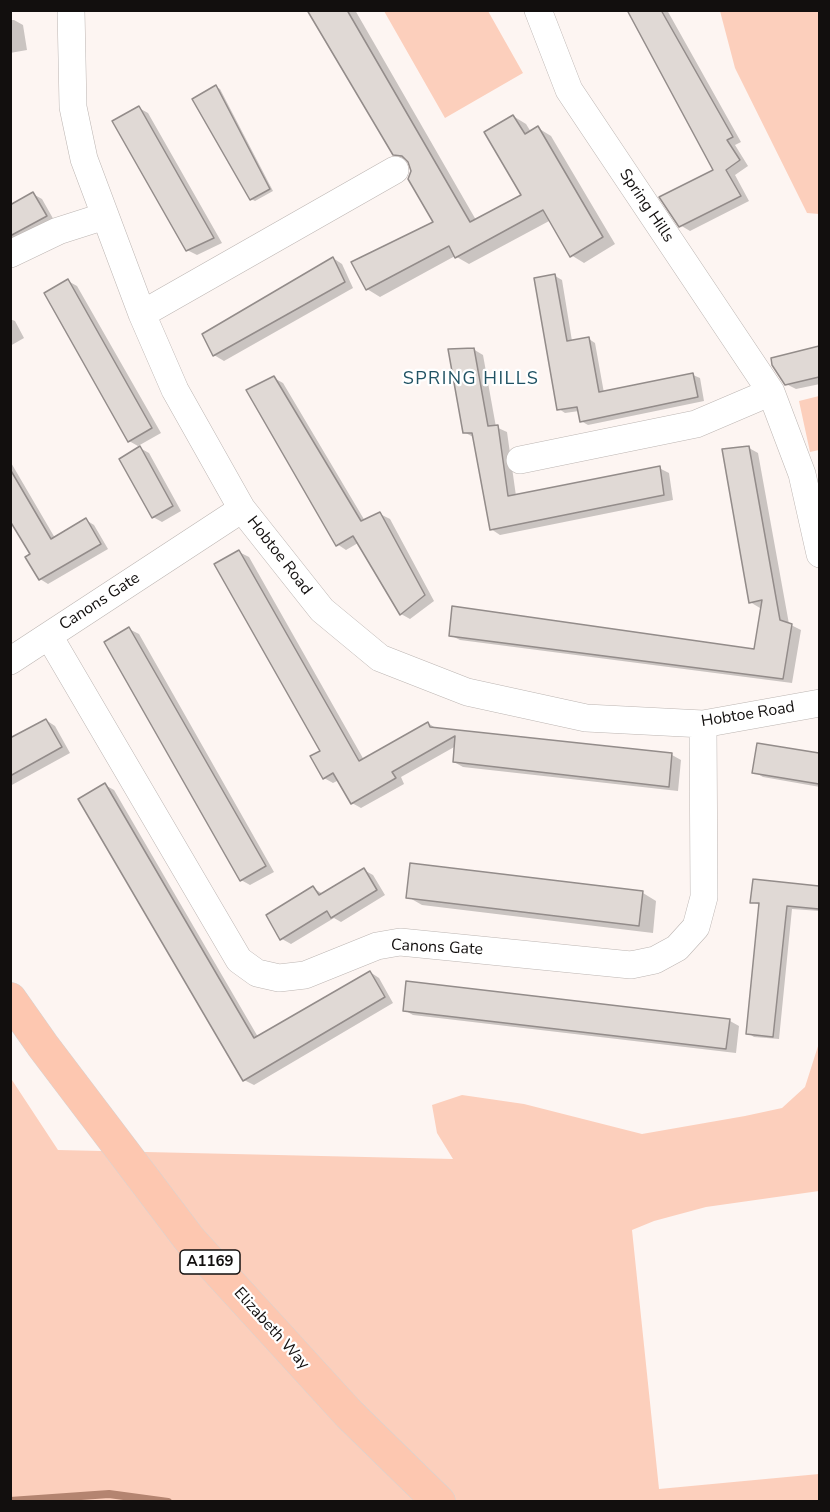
<!DOCTYPE html>
<html>
<head>
<meta charset="utf-8">
<style>
  body { margin:0 }
  #map { position:relative; width:830px; height:1512px; overflow:hidden; background:#fdf5f2; font-family:"Nunito Sans",sans-serif }
  canvas { display:block }
  .frame { position:absolute; inset:0; border:12px solid #120f0e; pointer-events:none }
</style>
</head>
<body>
<div id="map">
<canvas width="830" height="1512"></canvas>
<div class="frame"></div>
</div>
<script>
const context = document.querySelector('canvas').getContext('2d');
context.lineJoin = 'round';
function paint(path, color) {
  context.fillStyle = color;
  context.fill(path, 'evenodd');
}
function shape(rows) {
  const path = new Path2D();
  for (const r of rows) {
    path.moveTo(r[0], r[1]);
    for (let i = 2; i < r.length; i += 2) path.lineTo(r[i], r[i + 1]);
  }
  return path;
}
function strokePath(path, color, width, dash) {
  context.strokeStyle = color;
  context.lineWidth = width;
  context.lineCap = dash ? 'butt' : 'round';
  context.setLineDash(dash || []);
  context.stroke(path);
}
function label(font, color, halo, rows, align = 'center') {
  context.font = font + ' "Nunito Sans",sans-serif';
  context.lineWidth = 4.5;
  context.setLineDash([]);
  context.textBaseline = 'middle';
  context.strokeStyle = halo;
  context.fillStyle = color;
  for (const [text, x, y, turn = 0] of rows) {
    context.save();
    context.translate(x, y);
    context.rotate((+turn || 0) * Math.PI / 180);
    context.textAlign = isNaN(turn) ? turn : align;
    if (halo) context.strokeText(text, 0, 0);
    context.fillText(text, 0, 0);
    context.restore();
  }
}
const green = shape([
  [384,11,488,11,523,73,445,118],
  [720,11,819,11,819,214,807,213,735,68],
  [819,396,819,450,810,452,799,401],
  [819,1043,819,1191,706,1207,654,1221,632,1230,659,1489,819,1474,819,1501,11,1501,10,1077,58,1150,453,1159,437,1133,432,1105,462,1095,524,1104,642,1134,745,1116,782,1108,805,1087]
]);
const shadow = shape([
  [309,10,355,10,476,220,524,196,513,116,526,124,531,132,538,128,551,136,615,244,584,263,571,255,551,220,469,264,455,256,380,297,367,289,353,263,435,222,408,161,394,154],
  [628,10,667,10,741,142,735,145,748,166,735,175,749,201,690,231,680,225,715,170],
  [10,20,14,20,23,25,27,50,10,53],
  [216,87,220,89,273,191,255,201,251,199],
  [139,108,148,113,222,243,197,255,187,250],
  [33,194,42,199,55,222,10,247,10,206],
  [333,258,342,264,353,288,224,361,214,355],
  [555,276,562,280,572,341,589,339,595,343,604,393,693,375,700,378,704,401,588,425,581,421,579,411,565,413,559,409],
  [68,281,77,286,161,433,138,446,129,441],
  [10,319,15,321,24,338,10,346],
  [820,347,820,384,796,389,786,384,773,359],
  [473,349,483,355,496,427,507,432,516,496,659,468,669,473,673,500,500,535,491,529,473,437,464,432],
  [274,378,283,383,365,521,380,514,390,519,434,601,410,619,401,614,358,543,346,550,337,544],
  [140,448,149,453,181,511,162,522,153,517],
  [749,448,758,453,789,624,801,630,792,683,460,640,450,635,755,651,763,607,760,608,750,602],
  [10,461,55,538,86,520,94,525,108,549,48,584,40,579,32,555,10,518],
  [239,552,249,557,364,760,428,723,437,729,672,755,681,760,678,791,463,767,454,762,456,746,401,777,404,784,361,808,352,803,339,780,333,783,324,778,322,752],
  [129,629,139,634,274,872,250,885,241,880],
  [46,720,55,726,70,753,10,786,10,740],
  [759,745,820,755,820,787,763,777,754,772],
  [105,785,114,790,258,1037,370,972,379,978,393,1003,254,1085,244,1080],
  [364,870,373,875,385,895,341,922,334,918,291,944,282,939,313,888,323,894],
  [754,881,820,888,820,911,792,909,779,1039,754,1037,748,1033,760,905,752,902],
  [643,893,656,901,653,933,422,905,408,897],
  [404,1010,730,1021,739,1026,736,1053,413,1015]
]);
const stream = shape([
  [10,1501,109,1494,168,1502]
]);
const building = shape([
  [307,10,347,10,470,222,521,195,484,132,513,115,525,134,538,126,603,237,570,257,543,210,455,258,449,246,366,290,351,262,433,222,408,179,411,171,408,162,402,156,393,155,307,10],
  [627,10,661,10,733,137,727,140,740,160,726,170,741,196,679,227,659,197,713,170,627,10],
  [216,85,270,189,250,200,192,99,216,85],
  [139,106,214,238,186,251,112,121,139,106],
  [33,192,47,216,10,236,10,205,33,192],
  [333,257,345,282,213,356,202,334,333,257],
  [555,274,567,341,589,337,599,392,693,373,698,397,580,422,577,407,557,410,534,278,555,274],
  [68,279,152,428,128,442,44,293,68,279],
  [819,346,819,377,785,385,772,365,771,358,819,346],
  [474,348,488,426,498,425,508,496,660,466,664,495,490,530,472,433,463,433,448,349,474,348],
  [274,376,361,521,380,512,425,595,400,615,353,536,336,546,246,390,274,376],
  [140,446,173,506,152,518,119,459,140,446],
  [749,446,780,620,792,624,783,679,449,636,452,606,754,649,762,600,749,603,722,449,749,446],
  [10,469,51,539,86,518,101,544,39,580,25,557,30,554,10,521,10,469],
  [239,550,359,761,428,722,430,727,672,753,669,787,453,762,455,736,392,772,396,778,351,804,333,773,323,779,310,756,320,751,214,564,239,550],
  [129,627,266,866,240,881,104,642,129,627],
  [46,719,62,747,10,776,10,738,46,719],
  [757,743,819,753,819,784,752,773,757,743],
  [105,783,254,1038,370,971,385,997,243,1081,78,799,105,783],
  [410,863,643,891,639,926,406,898,410,863],
  [364,868,377,890,331,918,327,911,280,940,266,915,313,886,319,895,364,868],
  [753,879,819,886,819,909,787,906,773,1037,746,1034,759,903,750,903,753,879],
  [406,981,730,1019,726,1049,403,1011,406,981]
]);
const street = shape([
  [71,10,73,107,84,159,142,314,175,390,242,509,322,610,380,658,467,692,586,718,703,724,820,703],
  [538,10,569,90,771,392,802,474,820,554],
  [10,254,58,231,105,216],
  [142,314,395,170],
  [520,460,696,424,771,392],
  [49,636,239,960,257,973,279,978,305,975,377,946,400,942,631,965,655,960,677,948,696,927,704,897,703,724],
  [10,661,242,509]
]);
const primary = shape([
  [10,999,43,1046,190,1240,349,1414,439,1502]
]);
const shields = [
  [210,1262,60]
];
const shieldNames = [
  ["A1169",210,1262]
];
const streetNames = [
  ["Spring Hills",646,206,56],
  ["Hobtoe Road",279,556,52],
  ["Canons Gate",100,602,-33],
  ["Hobtoe Road",748,715,-9],
  ["Canons Gate",437,948,3],
  ["Elizabeth Way",271,1329,48]
];
const neighbourhoodNames = [
  ["SPRING HILLS",471,380]
];
paint(green, '#fccfbc');
paint(shadow, '#0003');
strokePath(stream, '#b48470', 8);
paint(building, '#e0d9d5');
strokePath(building, '#938c8a', 1.5);
strokePath(street, '#bcb5b2', 28);
strokePath(primary, '#d4d4d4', 34);
strokePath(street, '#fff', 27);
strokePath(primary, '#fdc7b0', 33);
for (const [x, y, w] of shields) {
  const box = new Path2D();
  box.roundRect(x - w / 2, y - 12, w, 24, 4.5);
  context.fillStyle = '#fff';
  context.fill(box);
  strokePath(box, '#120f0e', 1.5);
}
label('bold 15px', '#120f0e', null, shieldNames);
label('16px', '#120f0e', '#fff', streetNames);
context.letterSpacing = '1.5px';
label('18px', '#215364', '#fff', neighbourhoodNames);
context.letterSpacing = '0px';
</script>
</body>
</html>
